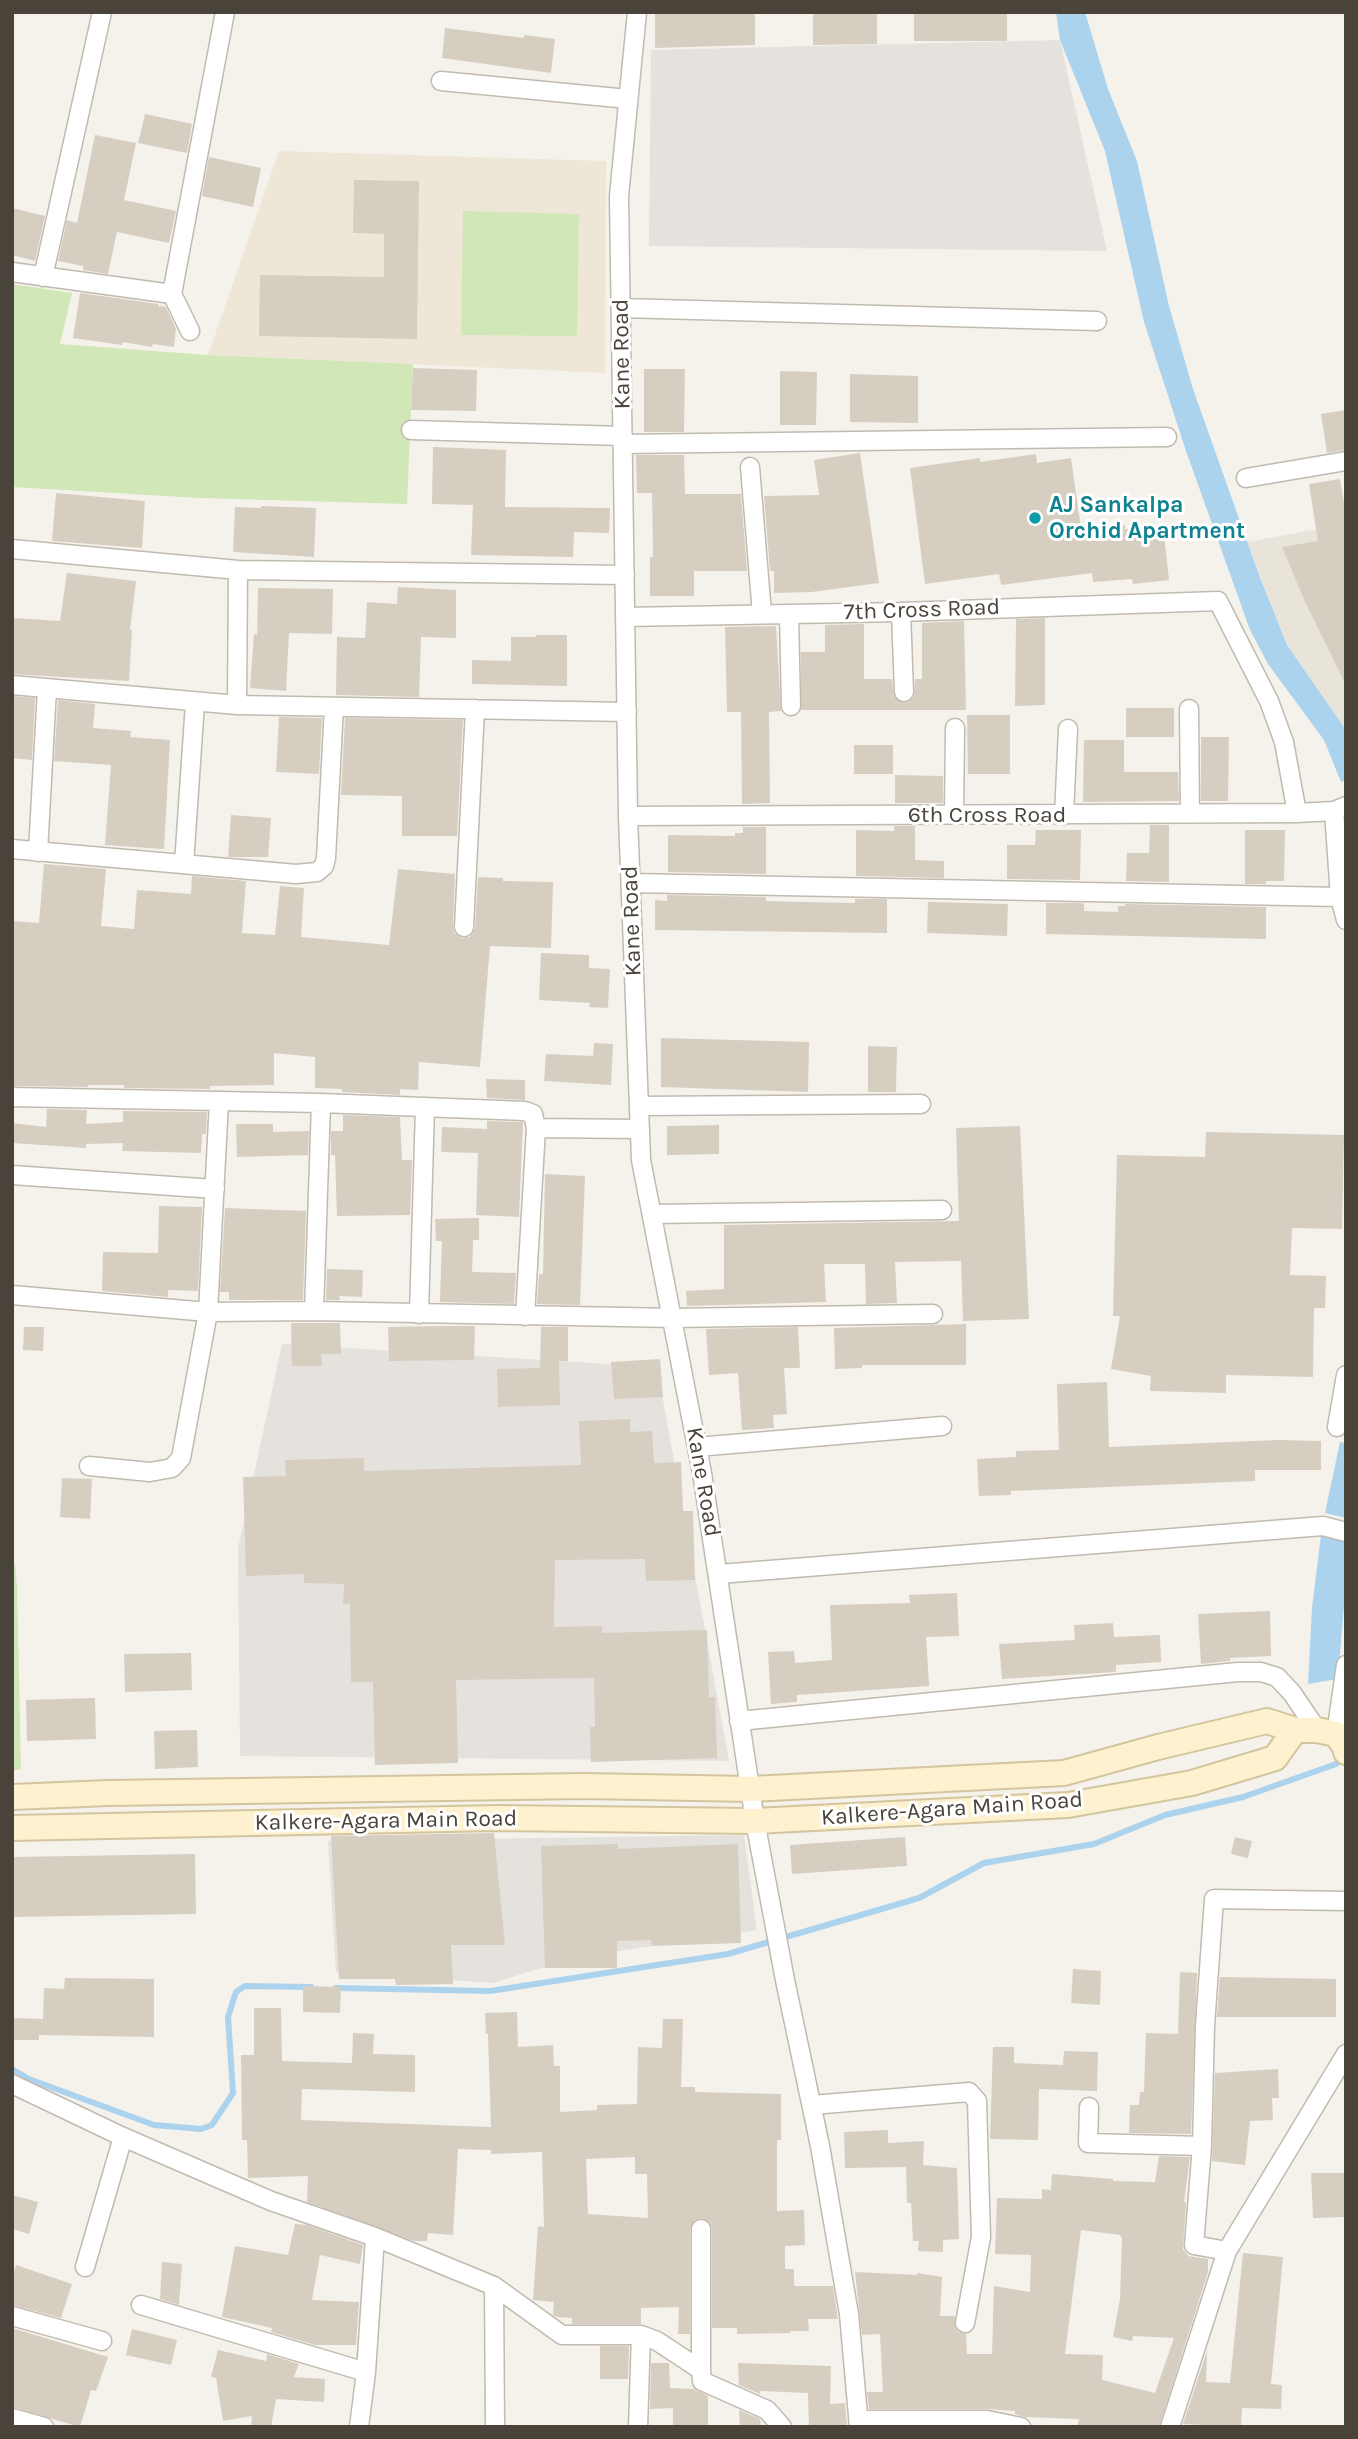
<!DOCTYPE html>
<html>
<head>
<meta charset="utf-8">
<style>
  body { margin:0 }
  #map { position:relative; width:1358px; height:2439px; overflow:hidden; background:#f5f2ec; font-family:Karla,sans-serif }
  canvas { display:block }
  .frame { position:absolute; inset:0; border:14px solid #4a433a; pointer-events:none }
</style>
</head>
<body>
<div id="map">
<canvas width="1358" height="2439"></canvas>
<div class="frame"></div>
</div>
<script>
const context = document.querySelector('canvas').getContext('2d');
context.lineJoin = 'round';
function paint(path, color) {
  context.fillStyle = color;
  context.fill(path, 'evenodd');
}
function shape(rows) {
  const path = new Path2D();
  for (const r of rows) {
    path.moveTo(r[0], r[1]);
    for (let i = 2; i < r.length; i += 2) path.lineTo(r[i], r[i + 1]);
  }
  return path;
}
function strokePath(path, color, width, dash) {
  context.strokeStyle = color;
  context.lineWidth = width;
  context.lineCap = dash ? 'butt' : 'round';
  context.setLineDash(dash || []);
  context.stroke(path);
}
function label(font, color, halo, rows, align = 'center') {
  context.font = font + ' Karla,sans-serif';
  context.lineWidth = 6;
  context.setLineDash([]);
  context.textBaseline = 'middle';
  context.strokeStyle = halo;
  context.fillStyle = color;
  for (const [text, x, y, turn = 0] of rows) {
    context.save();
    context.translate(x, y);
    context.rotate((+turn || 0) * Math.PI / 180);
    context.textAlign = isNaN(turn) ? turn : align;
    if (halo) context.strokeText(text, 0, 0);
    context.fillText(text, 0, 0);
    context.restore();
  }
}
const residential = shape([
  [1346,524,1346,730,1287,645,1247,542]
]);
const industrial = shape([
  [1060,40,1107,251,649,246,651,50],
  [282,1344,657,1367,729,1761,240,1756,238,1548],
  [744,1835,757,1930,573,1958,493,1983,336,1972,328,1841]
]);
const education = shape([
  [279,151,606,161,605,373,208,355]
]);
const green = shape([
  [463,211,579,214,577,336,461,335],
  [12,284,72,293,60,344,208,355,413,364,407,504,199,498,12,487],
  [12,1563,15,1564,17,1587,21,1769,12,1771]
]);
const water = shape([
  [1056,12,1085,12,1108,89,1137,161,1169,306,1193,389,1258,572,1287,645,1346,730,1346,780,1341,782,1324,740,1268,664,1250,630,1186,451,1144,322,1105,151,1060,40],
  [1340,1442,1346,1443,1346,1518,1325,1513],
  [1321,1535,1346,1540,1346,1581,1338,1679,1308,1684,1312,1608]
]);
const stream = shape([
  [336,1988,490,1991,728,1954,919,1898,984,1863,1094,1844,1165,1815,1243,1797,1336,1764,1343,1756],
  [12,2069,29,2079,154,2125,201,2129,212,2125,233,2093,228,2017,236,1992,245,1986,311,1987]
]);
const building = shape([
  [655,12,755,12,755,45,655,48],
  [813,12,877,12,877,44,813,45],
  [914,12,1007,12,1007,41,914,41],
  [445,28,524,38,524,35,555,39,551,73,442,58],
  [145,114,192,124,187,153,138,143],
  [95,135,136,143,124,200,176,211,169,243,117,232,108,274,83,270,83,266,58,261,67,220,77,223],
  [209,157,261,168,253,207,202,196],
  [354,180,419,181,417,339,259,336,260,275,384,277,384,234,353,233],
  [12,208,45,216,35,261,12,255],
  [80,293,158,304,158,306,166,307,176,329,174,347,153,344,152,347,123,342,122,345,73,338],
  [413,368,477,370,476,411,411,410],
  [644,369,685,369,684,432,644,432],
  [780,371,817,372,816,425,780,425],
  [850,374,918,376,918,423,850,422],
  [1346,410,1346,450,1327,453,1321,414],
  [433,447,506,450,505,507,610,508,609,533,574,532,573,557,471,555,473,505,432,504],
  [860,453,879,583,812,592,774,593,774,571,770,571,764,496,819,495,814,460],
  [1036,454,1037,463,1071,458,1081,529,1125,525,1125,529,1163,525,1169,580,1133,584,1132,579,1093,582,1092,573,1001,585,999,574,925,584,910,468,980,458,980,462],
  [636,455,684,455,685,494,741,494,747,571,694,571,694,596,650,596,650,557,653,557,652,493,637,493],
  [1340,479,1346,514,1346,685,1306,604,1282,547,1318,541,1309,484],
  [56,493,145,501,142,548,52,541],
  [261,506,316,508,314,557,233,552,235,507,261,508],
  [67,573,136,581,130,630,132,630,129,681,12,674,13,618,60,621],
  [398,587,456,590,456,638,421,637,419,697,336,695,337,637,365,638,367,602,397,604],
  [258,588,333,589,332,634,289,633,286,691,250,688,254,634,257,635],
  [1045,618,1045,705,1015,706,1016,619],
  [964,621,966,710,801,710,801,652,825,652,825,625,864,624,864,679,892,679,894,697,904,703,909,702,914,697,915,679,922,679,922,623],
  [776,626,781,711,769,712,770,803,742,804,741,712,727,712,725,627],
  [536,635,567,635,567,686,472,684,472,660,511,661,511,637,536,637],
  [12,696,35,698,32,760,12,758],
  [58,700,95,704,93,728,131,731,130,737,170,740,164,849,105,845,111,765,54,761],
  [1126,708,1174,708,1174,737,1126,737],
  [967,715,1010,715,1010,774,968,774],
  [279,717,322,718,319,774,276,772],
  [345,718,463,720,457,836,402,836,402,796,341,795],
  [1201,737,1229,737,1228,801,1201,801],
  [1084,740,1124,740,1124,772,1178,772,1179,801,1083,802],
  [854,745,893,745,893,774,854,774],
  [895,775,943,776,943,803,895,803],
  [231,815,271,818,268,857,228,857],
  [1150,825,1169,825,1169,882,1126,881,1127,853,1149,853],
  [894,826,915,826,915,860,944,861,944,878,856,876,856,830,894,831],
  [743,827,766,827,766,874,668,872,668,835,735,836,735,833,743,833],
  [1036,830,1081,830,1080,880,1007,879,1007,845,1035,845],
  [1245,830,1285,830,1284,881,1266,881,1266,884,1245,884],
  [44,864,106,869,101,926,134,929,137,890,191,894,192,876,246,881,242,933,275,935,280,886,304,888,301,937,389,945,398,869,455,874,453,927,454,933,463,938,470,937,475,928,478,877,503,878,503,881,553,882,551,948,490,946,480,1067,419,1062,418,1090,400,1089,400,1095,342,1092,342,1089,315,1088,315,1057,274,1053,274,1085,210,1086,210,1089,124,1088,124,1085,88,1085,88,1087,12,1086,12,921,39,923],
  [667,895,766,897,766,901,807,902,855,903,855,899,887,899,887,933,655,930,655,900,667,901],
  [928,902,1008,904,1007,936,927,933],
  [1046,903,1080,903,1084,904,1084,911,1118,912,1118,906,1125,906,1125,904,1266,907,1266,939,1046,934],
  [541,953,589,955,589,968,610,969,608,1008,589,1007,590,1003,539,1000],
  [661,1038,809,1042,808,1092,661,1087],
  [594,1043,613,1044,611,1085,544,1081,546,1054,593,1056],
  [868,1046,897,1047,896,1092,868,1092],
  [486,1079,525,1080,525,1100,487,1098],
  [47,1109,87,1110,86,1124,123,1122,123,1111,207,1112,206,1134,202,1134,201,1153,122,1151,123,1143,86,1144,86,1148,12,1143,12,1123,46,1127],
  [343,1115,400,1117,402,1160,412,1160,410,1215,337,1216,335,1155,331,1155,331,1131,343,1131],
  [487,1121,523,1122,519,1217,476,1215,478,1153,441,1152,442,1127,487,1129],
  [236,1124,273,1124,273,1132,309,1131,308,1155,237,1157],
  [719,1125,719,1154,667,1155,667,1126],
  [1020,1126,1029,1319,963,1321,961,1261,895,1262,897,1303,866,1304,865,1264,824,1264,826,1302,687,1306,686,1291,724,1289,724,1225,959,1221,956,1128],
  [1206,1132,1344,1135,1342,1229,1292,1228,1290,1275,1326,1276,1325,1308,1314,1308,1313,1377,1226,1375,1226,1393,1150,1391,1151,1376,1111,1369,1120,1316,1113,1316,1117,1155,1205,1157],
  [545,1174,585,1176,580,1305,537,1304,539,1274,543,1274],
  [159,1206,202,1207,198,1291,168,1290,168,1297,102,1291,103,1252,158,1253],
  [225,1208,306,1211,303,1300,229,1300,229,1292,220,1292],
  [479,1218,479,1240,473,1240,472,1272,516,1273,514,1304,440,1302,442,1241,436,1241,435,1219],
  [327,1269,363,1270,362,1297,339,1296,340,1300,326,1300],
  [291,1323,340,1323,341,1354,321,1354,322,1366,292,1366],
  [966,1324,966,1365,862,1365,862,1368,835,1369,834,1328],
  [440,1326,475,1326,474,1360,389,1361,388,1327],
  [24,1327,44,1327,43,1351,23,1350],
  [541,1327,568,1327,568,1361,559,1361,560,1405,498,1407,497,1369,540,1368],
  [798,1327,800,1368,784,1368,787,1414,773,1415,774,1428,742,1430,738,1373,709,1375,706,1329],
  [660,1359,663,1397,614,1399,611,1362],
  [1107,1382,1109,1447,1279,1440,1321,1441,1321,1470,1255,1470,1255,1481,1011,1491,1011,1495,979,1496,977,1459,1016,1457,1016,1451,1059,1450,1057,1384],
  [630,1419,630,1432,652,1431,654,1463,681,1462,683,1511,693,1511,695,1580,646,1581,645,1559,555,1560,554,1627,602,1626,602,1633,707,1630,709,1697,715,1697,717,1758,591,1762,590,1727,595,1727,594,1678,456,1680,458,1763,375,1765,373,1682,351,1682,350,1604,343,1604,344,1584,304,1583,304,1574,246,1576,243,1477,286,1476,285,1460,364,1458,364,1471,581,1465,579,1421],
  [62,1478,92,1479,90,1519,60,1517],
  [957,1593,959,1636,926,1637,929,1686,797,1695,797,1702,771,1704,768,1652,794,1651,795,1663,832,1660,830,1605,910,1603,909,1595],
  [1270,1611,1271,1656,1230,1658,1230,1661,1201,1664,1198,1614],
  [1113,1623,1114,1637,1160,1635,1161,1662,1116,1665,1116,1672,1002,1679,999,1644,1075,1640,1074,1625],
  [191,1653,192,1690,125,1692,124,1654],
  [95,1698,96,1739,27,1741,26,1700],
  [197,1730,198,1767,155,1769,154,1731],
  [494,1833,505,1945,451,1945,453,1984,396,1985,395,1979,339,1979,331,1836],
  [905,1837,907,1866,792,1874,790,1845],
  [1235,1837,1252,1841,1248,1858,1231,1854],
  [618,1844,618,1849,738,1844,741,1943,652,1946,651,1940,617,1941,617,1968,545,1968,541,1846],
  [195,1854,196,1914,12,1917,12,1857],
  [1073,1969,1101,1971,1100,2005,1071,2003],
  [1180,1972,1197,1973,1191,2134,1129,2133,1130,2105,1139,2105,1140,2092,1144,2092,1146,2033,1178,2034],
  [1220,1977,1336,1979,1336,2017,1217,2017],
  [65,1978,154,1979,154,2037,39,2035,39,2040,12,2040,12,2018,43,2019,44,1988,64,1989],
  [303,1986,341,1987,340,2013,303,2012],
  [254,2008,281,2008,282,2061,352,2063,353,2033,374,2034,373,2054,415,2055,415,2092,302,2089,301,2120,491,2127,488,2034,486,2034,485,2013,517,2012,518,2047,553,2045,554,2066,560,2066,560,2112,597,2110,597,2105,637,2104,638,2047,662,2048,663,2019,683,2019,681,2087,695,2087,695,2092,781,2094,781,2140,777,2140,777,2211,804,2210,805,2245,785,2246,785,2269,794,2269,794,2286,833,2286,838,2319,808,2319,809,2331,790,2331,791,2333,737,2334,737,2328,712,2328,712,2229,710,2223,702,2218,695,2220,690,2229,690,2334,678,2334,679,2307,641,2308,641,2324,572,2324,572,2318,557,2317,553,2315,554,2302,533,2300,538,2226,544,2227,542,2152,491,2154,491,2150,458,2149,453,2235,428,2233,427,2241,414,2241,307,2202,308,2176,248,2178,247,2140,242,2140,241,2055,254,2055],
  [635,2157,635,2174,647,2174,648,2218,588,2214,586,2159],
  [993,2047,1014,2047,1014,2063,1063,2065,1064,2051,1098,2052,1097,2091,1039,2089,1038,2140,990,2139],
  [1278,2069,1279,2098,1272,2098,1273,2120,1250,2121,1245,2165,1212,2161,1215,2073],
  [888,2130,888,2143,924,2141,923,2165,957,2168,959,2239,943,2240,943,2252,918,2251,919,2241,913,2241,911,2203,907,2203,906,2167,845,2168,844,2132],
  [1159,2156,1190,2157,1184,2202,1186,2202,1183,2249,1188,2256,1208,2259,1208,2272,1159,2427,1077,2427,1079,2419,1025,2417,1015,2414,1015,2411,987,2409,869,2409,867,2392,883,2392,880,2334,862,2335,855,2272,917,2275,917,2273,942,2277,940,2316,955,2316,955,2327,958,2332,966,2334,967,2354,992,2354,994,2286,1030,2292,1031,2255,995,2254,997,2198,1042,2199,1042,2189,1051,2190,1052,2174,1113,2179,1113,2181,1155,2182],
  [1081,2230,1120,2235,1122,2239,1120,2299,1113,2337,1132,2341,1133,2336,1174,2338,1155,2393,1102,2380,1103,2355,1065,2354],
  [1311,2173,1346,2173,1346,2217,1313,2218],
  [12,2195,38,2202,29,2234,12,2229],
  [295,2224,307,2225,363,2245,360,2264,320,2255,312,2300,359,2302,356,2345,315,2345,271,2332,272,2328,222,2317,235,2246,288,2255],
  [1243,2253,1283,2257,1271,2384,1282,2385,1281,2409,1242,2408,1241,2427,1183,2424,1207,2351,1206,2382,1230,2383],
  [162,2262,182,2264,179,2305,160,2299],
  [16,2265,72,2284,61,2318,12,2305,12,2278],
  [12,2328,108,2357,96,2391,91,2390,80,2427,12,2407],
  [132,2329,177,2340,171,2365,126,2355],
  [600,2346,629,2346,628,2379,600,2379],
  [218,2350,266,2361,267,2354,299,2364,294,2377,325,2379,324,2402,276,2399,271,2427,251,2427,252,2416,223,2421,216,2378,211,2377],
  [651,2363,669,2363,670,2388,694,2389,708,2396,708,2427,673,2427,673,2408,650,2409],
  [738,2363,831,2366,830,2404,845,2403,847,2427,809,2427,808,2393,760,2391,760,2394,739,2385],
  [739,2410,760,2419,761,2427,740,2427]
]);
const street = shape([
  [637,12,619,196,628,816,641,1160,702,1473,755,1821,785,1980,820,2146,849,2314,859,2427],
  [441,81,628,99],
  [12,272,172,294],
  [43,277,102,12],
  [621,308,1097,321],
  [190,331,172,294,225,12],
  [411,430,623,436],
  [623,444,1167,437],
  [750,467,762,614],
  [1246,478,1346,461],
  [12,549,238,570,625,575],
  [901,612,904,692],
  [789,614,791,706],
  [625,617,901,612,1218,601,1269,701,1284,742,1297,813],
  [12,685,237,705,627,712],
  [237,705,238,570],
  [1189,709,1190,813],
  [1334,811,1340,897,1346,920],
  [954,815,955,728],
  [1064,815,1068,729],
  [628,816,1297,813,1334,811,1346,806],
  [12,849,296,874,317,872,324,866,326,858,334,707],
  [38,852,47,689],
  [184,864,195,703],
  [631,883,1340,897],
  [464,927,475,709],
  [12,1097,321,1103,525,1111,533,1114,536,1128,525,1316],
  [639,1106,921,1104],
  [536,1128,640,1129],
  [12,1175,215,1189],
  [652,1214,942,1210],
  [12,1295,208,1312,314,1311,673,1318,933,1314],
  [314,1311,321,1103],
  [419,1314,425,1107],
  [1337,1427,1346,1375],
  [697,1447,942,1426],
  [89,1466,150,1472,172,1468,181,1458,208,1312,219,1101],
  [719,1574,1323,1526,1346,1532],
  [739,1721,1238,1672,1261,1672,1277,1677,1292,1693,1317,1730],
  [1336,1734,1346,1665],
  [12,2084,123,2137,271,2201,375,2237,494,2286,562,2335,641,2335,657,2341,701,2370,702,2381,767,2410,782,2427],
  [812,2105,969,2092,977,2101,981,2237,965,2323],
  [1089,2107,1088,2143,1202,2146],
  [701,2229,701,2370],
  [1227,2251,1194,2245,1202,2146,1205,2026,1214,1899,1346,1901],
  [85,2267,123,2137],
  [494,2286,495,2427],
  [141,2305,366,2372],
  [12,2316,102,2341],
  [12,2418,44,2427],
  [858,2420,987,2420,1021,2427],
  [359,2427,366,2372,375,2237],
  [638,2427,641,2335],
  [1170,2427,1227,2251,1346,2054]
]);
const secondary = shape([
  [12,1797,108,1793,584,1786,751,1789,1064,1773,1158,1747,1267,1721,1295,1730,1317,1730,1336,1734,1345,1747,1346,1752],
  [12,1828,497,1818,755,1821,1068,1805,1192,1783,1275,1758,1295,1730]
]);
const markers = [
  [1035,518,7,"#0f9aa8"]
];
const streetNames = [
  ["Kane Road",622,354,-91],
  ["7th Cross Road",922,610,-2],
  ["6th Cross Road",987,815],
  ["Kane Road",632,921,-92],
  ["Kane Road",703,1482,80],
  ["Kalkere-Agara Main Road",952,1809,-4],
  ["Kalkere-Agara Main Road",386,1821,-1]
];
const cultureNames = [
  ["AJ Sankalpa",1049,505],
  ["Orchid Apartment",1049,531]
];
paint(residential, '#e9e4da');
paint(industrial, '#e5e2dd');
paint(education, '#eee7d7');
paint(green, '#d2e7b7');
paint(water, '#acd3ee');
strokePath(stream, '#acd3ee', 6);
paint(building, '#d7cec2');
strokePath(street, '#c1baaf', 21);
strokePath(secondary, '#d3c59d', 28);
strokePath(street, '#fff', 18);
strokePath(secondary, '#fdf1cf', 24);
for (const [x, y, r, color] of markers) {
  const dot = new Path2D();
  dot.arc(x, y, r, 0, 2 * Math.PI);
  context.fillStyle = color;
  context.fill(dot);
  strokePath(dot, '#fff', 2.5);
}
label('23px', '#4a433a', '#fff', streetNames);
label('bold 23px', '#0d838f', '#fff', cultureNames, 'left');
</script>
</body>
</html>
